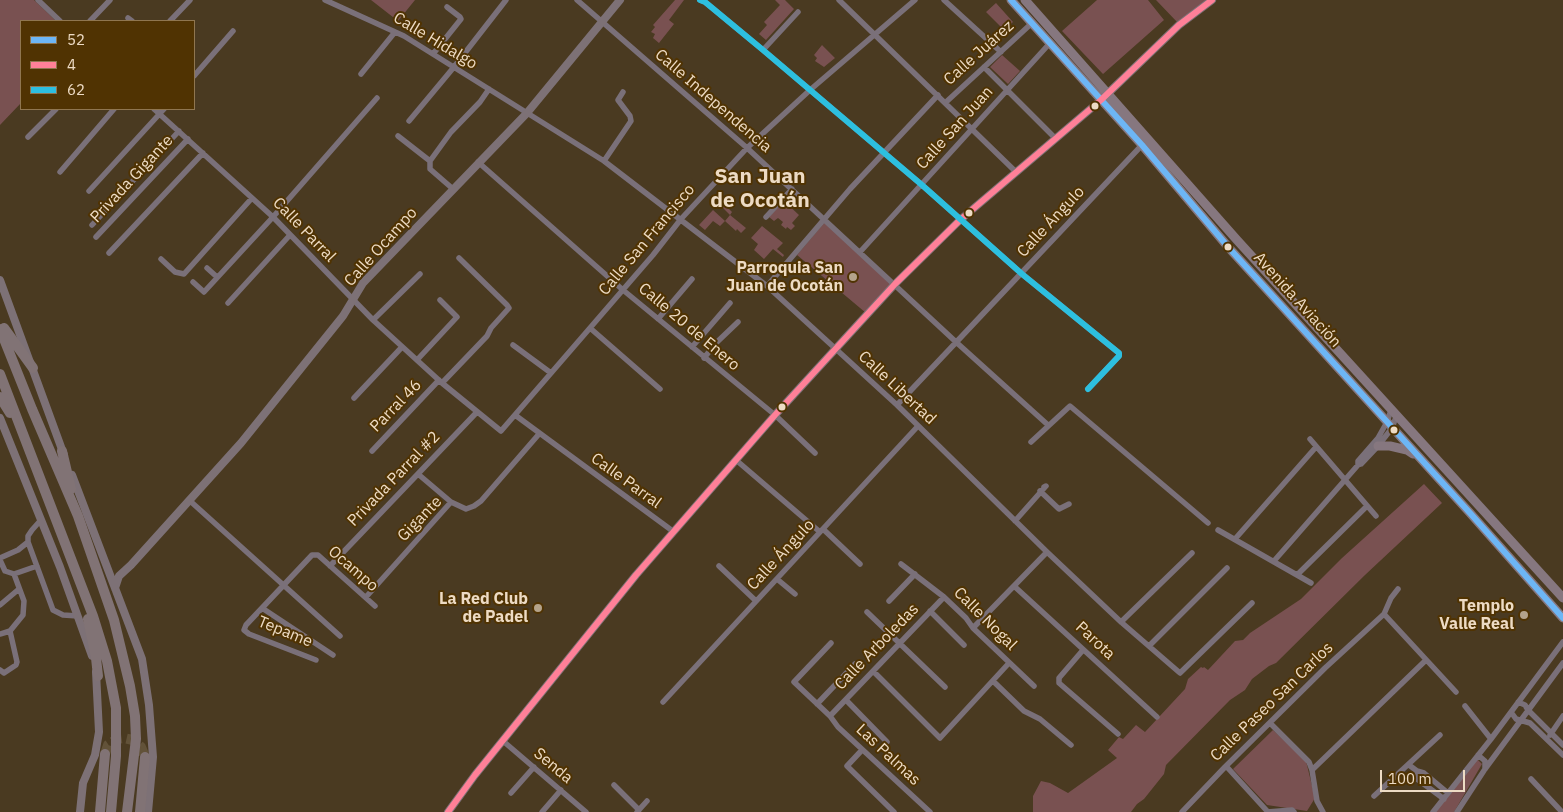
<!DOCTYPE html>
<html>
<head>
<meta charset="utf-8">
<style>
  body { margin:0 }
  #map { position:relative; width:1563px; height:812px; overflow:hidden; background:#4a3a21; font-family:"IBM Plex Sans",sans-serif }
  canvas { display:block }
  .legend { position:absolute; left:20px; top:20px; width:175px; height:90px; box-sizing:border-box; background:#503302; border:1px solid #8f7650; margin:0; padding:6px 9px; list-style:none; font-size:15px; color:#eddbc4 }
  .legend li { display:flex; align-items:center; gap:10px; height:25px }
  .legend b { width:25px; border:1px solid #8f7650 }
  .scale { position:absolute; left:1380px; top:770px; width:85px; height:22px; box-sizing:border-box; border:2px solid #eddbc4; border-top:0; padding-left:6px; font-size:15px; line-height:18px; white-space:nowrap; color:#eddbc4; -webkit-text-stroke:4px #503302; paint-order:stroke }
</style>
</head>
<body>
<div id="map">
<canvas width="1563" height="812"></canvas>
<ul class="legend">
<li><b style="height:6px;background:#6db6f5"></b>52</li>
<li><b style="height:6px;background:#ff8098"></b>4</li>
<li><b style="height:6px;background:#2dbfdf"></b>62</li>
</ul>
<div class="scale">100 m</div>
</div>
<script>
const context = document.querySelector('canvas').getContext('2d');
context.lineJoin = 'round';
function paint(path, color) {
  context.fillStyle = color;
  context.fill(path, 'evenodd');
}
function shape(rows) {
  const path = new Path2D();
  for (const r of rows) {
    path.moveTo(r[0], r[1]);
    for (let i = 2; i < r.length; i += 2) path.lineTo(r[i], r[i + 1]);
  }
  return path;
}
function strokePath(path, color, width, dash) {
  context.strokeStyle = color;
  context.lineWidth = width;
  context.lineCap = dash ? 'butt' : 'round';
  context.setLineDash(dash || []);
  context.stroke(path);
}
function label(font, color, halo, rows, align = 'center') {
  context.font = font + ' "IBM Plex Sans",sans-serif';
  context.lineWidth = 4;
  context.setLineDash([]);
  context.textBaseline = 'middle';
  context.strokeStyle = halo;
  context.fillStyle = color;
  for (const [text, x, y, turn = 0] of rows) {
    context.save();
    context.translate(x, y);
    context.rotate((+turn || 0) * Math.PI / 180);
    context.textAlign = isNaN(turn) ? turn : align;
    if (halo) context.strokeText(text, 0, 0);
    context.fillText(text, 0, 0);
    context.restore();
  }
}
const green = shape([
  [0,0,34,0,56,21,21,21,21,103,0,125],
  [371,0,415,0,398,21],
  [675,0,684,0,669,20,674,24,659,43,653,38,655,34,651,32,655,27,653,25],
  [775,0,785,0,794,9,766,40,759,34,767,25,764,22,780,5],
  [1097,0,1148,0,1164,20,1103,74,1062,31],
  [1156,0,1208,0,1178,23],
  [996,3,1013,22,1004,30,986,12],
  [822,45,835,58,824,67,815,61,817,58,814,55],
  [1002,55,1020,71,1008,84,990,67],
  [714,194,732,212,730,215,746,228,741,233,737,229,736,231,725,221,720,226,713,221,705,230,699,225,713,210,725,221,730,215,712,197],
  [784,201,799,215,792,223,795,226,791,230,787,227,786,229,781,225,783,222,778,218,774,221,769,217],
  [825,222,892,285,866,313,797,255],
  [762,226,783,243,777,249,784,255,783,257,773,249,764,259,754,250,758,244,751,238],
  [1424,484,1442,503,1365,575,1276,663,1269,666,1252,679,1245,690,1230,700,1166,765,1164,774,1144,799,1137,804,1131,812,1033,812,1033,796,1041,781,1050,783,1068,793,1117,758,1108,750,1119,737,1123,739,1136,725,1145,732,1185,689,1188,679,1201,667,1203,668,1204,667,1208,670,1235,641,1243,640,1250,633,1301,599,1342,558],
  [1273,730,1306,761,1315,798,1307,811,1267,805,1233,769],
  [1477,759,1482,764,1454,812,1435,812]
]);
const highwayTunnel = shape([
  [105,754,108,745,117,739,124,738,133,740,141,747,145,757]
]);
const street = shape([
  [38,0,60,21],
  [325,0,404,36,604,161,767,286,897,405,1047,552,1121,622,1180,673,1252,603],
  [577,0,746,147,956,342,1048,425],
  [700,0,705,2,763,50,922,185,1022,274,1119,353,1119,356,1088,389],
  [839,0,1016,172],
  [944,0,1001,52],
  [128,18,132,21],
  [90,21,110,0],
  [170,21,190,0],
  [763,50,798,12],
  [433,54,461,19,460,17,447,7],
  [984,67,1056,139],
  [361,74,395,32],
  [194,76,233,31],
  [945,103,1032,23],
  [154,109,273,217,373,320,442,383,501,431,653,255,681,219,747,148,810,90,915,0],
  [409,121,454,67,506,0],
  [398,136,430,161,430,169,453,189],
  [28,137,56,109],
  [430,161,451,132,480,102,489,89],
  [604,161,631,121,630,116,618,100,623,92],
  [478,162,623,290,775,415,815,453],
  [60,172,114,109],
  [89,191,164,109],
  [766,217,792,189],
  [92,225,179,131],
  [96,237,188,139],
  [860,252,1050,43],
  [109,253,203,153],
  [161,259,175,272,184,274,252,198],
  [207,268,217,277],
  [193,282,204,292,273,217,377,98],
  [767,286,850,189,938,95],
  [228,303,290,235],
  [658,319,692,279],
  [373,320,420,274],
  [590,328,660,389],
  [513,345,551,373],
  [692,347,730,303],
  [704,358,716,343,738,322],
  [417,360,457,317,440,300],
  [442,383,487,336,491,328,509,308,507,305,459,258],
  [354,398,402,347],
  [897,405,1142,145],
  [515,415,674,532],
  [1310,439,1376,516],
  [1031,442,1070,406,1208,523],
  [372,451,439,380],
  [736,460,820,532],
  [1358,465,1358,461,1378,438,1387,422,1391,410],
  [418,474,451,502,466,509,474,506,481,501,539,434],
  [1040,491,1059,509,1069,504],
  [189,500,340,636],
  [40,521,32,530,28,536,28,542,53,610,63,615,78,616],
  [1015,521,1046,486,1044,487],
  [823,529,860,564],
  [1218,530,1311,583],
  [1235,539,1316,447],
  [0,558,18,550,28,542],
  [0,560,5,571,14,574,24,601,23,615,10,631,17,662,16,665,4,673,0,670],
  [1274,561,1358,465,1361,464,1378,446,1392,428,1396,417],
  [901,564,944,597,966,618,973,628,1034,686],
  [330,566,477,412],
  [719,566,756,601],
  [14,574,37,566],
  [1298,574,1367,506],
  [777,579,795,594],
  [1014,586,1157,717],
  [366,597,451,502],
  [889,601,915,574],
  [0,605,19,589],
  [262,608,333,655],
  [930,611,964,645],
  [867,612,945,687],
  [1384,614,1456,692],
  [1121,622,1192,553],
  [973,628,1047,552],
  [0,634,10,631],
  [831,643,794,682,830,716,838,727,930,812],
  [1149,646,1227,568],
  [1083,650,1059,678,1059,683,1118,734],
  [316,660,249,634,244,630,246,625,312,555,318,555,375,606],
  [873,671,940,738,1009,663],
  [993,681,1024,711,1040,719,1071,745],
  [846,700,887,742],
  [663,702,918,426],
  [1518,702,1525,705,1528,710,1563,745],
  [817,704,855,664],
  [1465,706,1491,739],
  [1511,712,1516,719,1530,723,1563,755],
  [830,716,944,597],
  [1270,723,1309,762,1312,770,1317,801,1323,812],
  [1550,735,1563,716],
  [503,741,586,812],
  [862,750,847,766,894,812],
  [1478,755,1485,761,1485,769],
  [1409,765,1417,771,1424,773,1448,793],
  [1226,766,1268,812],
  [1312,770,1426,660],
  [1417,771,1417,779,1444,799],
  [1531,779,1562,812],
  [614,785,639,810],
  [511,793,534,767],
  [1374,796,1440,735],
  [542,812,561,790],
  [637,812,647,801],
  [1182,812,1225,767,1325,668,1384,614,1391,598,1398,589],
  [1267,812,1292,810,1294,812],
  [1433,812,1491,739,1563,642],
  [1457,812,1485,769,1563,663]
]);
const secondary = shape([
  [0,280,64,455],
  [0,418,60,567,92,656],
  [72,475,142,659,149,705,153,757,148,812],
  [115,588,119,576,131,565,241,443,343,316,363,283,527,113,620,0],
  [80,812,83,783,95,755,99,732,96,672],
  [448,812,475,775,636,575,775,415,895,284,960,220,1101,100,1179,25,1212,0]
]);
const primary = shape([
  [1011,0,1142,145,1229,248,1470,513,1563,618],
  [1025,0,1237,240,1563,598],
  [1378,446,1390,446,1407,450,1413,454]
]);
const highway = shape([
  [4,328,33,368],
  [0,329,32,409,78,516,114,620,130,686,135,716,136,739,127,812],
  [0,374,93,616,107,661,116,708,116,756,111,812],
  [0,397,10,413],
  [62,451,71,489],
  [88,619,96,658,98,676],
  [100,812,105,754],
  [140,812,145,757]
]);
const bus1 = shape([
  [1011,0,1142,145,1229,248,1470,513,1563,618]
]);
const bus2 = shape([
  [448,812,475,775,636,575,775,415,895,284,960,220,1101,100,1179,25,1212,0]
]);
const bus3 = shape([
  [700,0,705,2,763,50,922,185,1022,274,1119,353,1119,356,1088,389]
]);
const markers = [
  [1095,106,4.5,"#eddbc4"],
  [969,213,4.5,"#eddbc4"],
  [1228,247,4.5,"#eddbc4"],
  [853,277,5,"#b4a38b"],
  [782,407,4.5,"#eddbc4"],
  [1394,430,4.5,"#eddbc4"],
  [538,608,5,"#b4a38b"],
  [1524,615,5,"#b4a38b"]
];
const streetNames = [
  ["Calle Hidalgo",435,41,31],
  ["Calle Juárez",979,53,-42],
  ["Calle Independencia",713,101,41],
  ["Calle San Juan",955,128,-48],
  ["Privada Gigante",132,179,-47],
  ["Calle Ángulo",1051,222,-47],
  ["Calle Parral",304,230,46],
  ["Calle San Francisco",647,240,-50],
  ["Calle Ocampo",381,247,-48],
  ["Avenida Aviación",1297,300,48],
  ["Calle 20 de Enero",689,327,40],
  ["Calle Libertad",897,388,43],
  ["Parral 46",396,406,-46],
  ["Privada Parral #2",394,479,-46],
  ["Calle Parral",626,481,36],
  ["Gigante",420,519,-46],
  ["Calle Ángulo",781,555,-47],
  ["Ocampo",353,569,41],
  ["Calle Nogal",985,619,45],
  ["Tepame",285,632,22],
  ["Parota",1095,641,43],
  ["Calle Arboledas",877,647,-46],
  ["Calle Paseo San Carlos",1272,702,-44],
  ["Las Palmas",888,755,43],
  ["Senda",553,766,40]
];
const poiNames = [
  ["Parroquia San",843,268],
  ["Juan de Ocotán",843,286],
  ["La Red Club",528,599],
  ["de Padel",528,617],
  ["Templo",1514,606],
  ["Valle Real",1514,624]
];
const districtNames = [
  ["San Juan",760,177],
  ["de Ocotán",760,201]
];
paint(green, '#795151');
strokePath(highwayTunnel, '#625239', 10, [10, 5]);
strokePath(street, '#7a7079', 5.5);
strokePath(secondary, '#7d7176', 8);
strokePath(primary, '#86777f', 9);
strokePath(highway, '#817375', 10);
strokePath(bus1, '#6db6f5', 6);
strokePath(bus2, '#ff8098', 6);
strokePath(bus3, '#2dbfdf', 6);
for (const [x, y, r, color] of markers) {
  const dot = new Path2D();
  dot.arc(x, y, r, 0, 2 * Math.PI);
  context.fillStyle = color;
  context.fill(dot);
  strokePath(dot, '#503302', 2);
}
label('16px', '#eddbc4', '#503302', streetNames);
label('bold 16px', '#eddbc4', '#503302', poiNames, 'right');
label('bold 21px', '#eddbc4', '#503302', districtNames);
</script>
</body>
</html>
